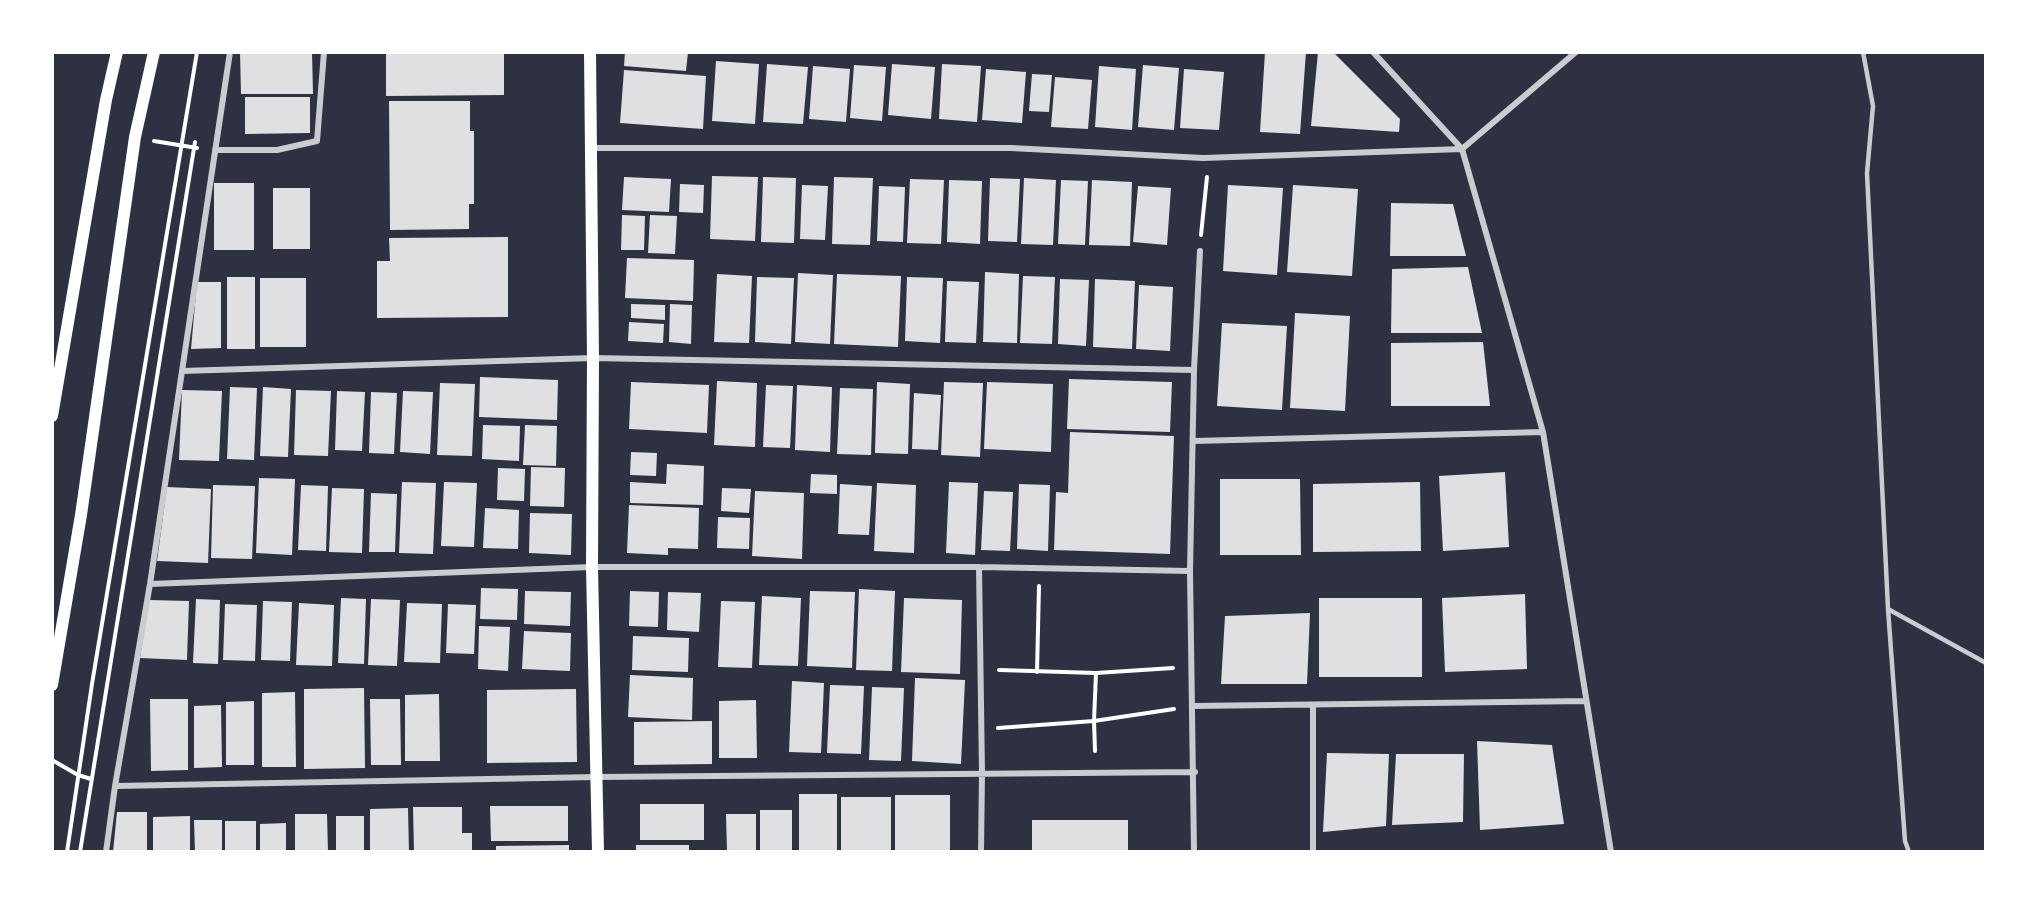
<!DOCTYPE html>
<html>
<head>
<meta charset="utf-8">
<style>
  body { margin:0 }
  #map { position:relative; width:2038px; height:904px; overflow:hidden; background:#2d3142; font-family:"DejaVu Sans",sans-serif }
  canvas { display:block }
  .frame { position:absolute; inset:0; border:54px solid #fff; pointer-events:none }
</style>
</head>
<body>
<div id="map">
<canvas width="2038" height="904"></canvas>
<div class="frame"></div>
</div>
<script>
const context = document.querySelector('canvas').getContext('2d');
context.lineJoin = 'round';
function paint(path, color) {
  context.fillStyle = color;
  context.fill(path, 'evenodd');
}
function shape(rows) {
  const path = new Path2D();
  for (const r of rows) {
    path.moveTo(r[0], r[1]);
    for (let i = 2; i < r.length; i += 2) path.lineTo(r[i], r[i + 1]);
  }
  return path;
}
function strokePath(path, color, width, dash) {
  context.strokeStyle = color;
  context.lineWidth = width;
  context.lineCap = dash ? 'butt' : 'round';
  context.setLineDash(dash || []);
  context.stroke(path);
}
const building = shape([
  [240,52,312,52,313,94,241,94],
  [386,52,504,52,504,95,386,96],
  [625,52,688,52,686,71,624,66],
  [1265,52,1306,52,1300,134,1260,132],
  [1318,52,1333,52,1400,119,1399,132,1311,126],
  [716,61,759,64,755,124,712,121],
  [767,64,808,67,803,124,763,122],
  [892,64,935,67,931,119,888,115],
  [942,64,981,66,977,122,939,119],
  [854,65,886,67,882,121,850,118],
  [1143,65,1179,68,1174,130,1138,127],
  [813,66,850,69,846,122,809,119],
  [1099,66,1136,69,1132,130,1095,127],
  [986,69,1026,72,1022,123,982,120],
  [1184,69,1224,72,1219,130,1180,128],
  [624,70,706,76,703,129,620,123],
  [1032,74,1052,75,1049,112,1029,111],
  [1055,77,1092,80,1088,129,1051,127],
  [245,97,310,97,310,133,245,134],
  [389,101,470,101,470,131,474,131,474,204,469,204,469,229,390,230],
  [712,176,758,177,755,241,710,239],
  [624,177,671,179,669,212,622,210],
  [763,177,796,178,794,243,761,242],
  [834,177,873,178,870,245,832,244],
  [990,178,1020,179,1017,242,988,241],
  [1024,178,1056,180,1053,245,1021,244],
  [910,179,944,180,941,244,907,243],
  [949,180,982,181,980,244,947,242],
  [1061,180,1088,181,1085,245,1058,244],
  [1092,180,1132,182,1130,246,1089,245],
  [214,183,254,183,254,250,214,250],
  [680,184,704,185,703,213,679,212],
  [802,185,828,186,825,240,800,239],
  [1228,185,1283,188,1277,275,1223,271],
  [1293,185,1358,189,1352,276,1287,272],
  [879,186,905,187,903,242,877,241],
  [1138,186,1171,188,1167,245,1133,242],
  [273,188,310,188,310,249,273,249],
  [1391,203,1453,204,1466,256,1390,256],
  [622,215,645,216,644,250,621,250],
  [650,215,677,216,675,254,648,253],
  [508,237,508,317,377,318,377,261,390,261,389,238],
  [627,258,694,260,693,301,625,298],
  [1468,267,1482,333,1391,333,1392,269],
  [985,272,1019,274,1017,343,983,342],
  [798,273,833,275,830,344,795,342],
  [717,274,752,276,749,343,714,342],
  [837,274,901,276,898,347,834,344],
  [1023,276,1055,277,1052,344,1020,343],
  [227,277,255,277,255,349,227,349],
  [757,277,794,278,791,344,755,342],
  [907,277,943,278,940,343,905,341],
  [260,278,306,278,306,347,260,347],
  [1060,279,1089,280,1086,346,1058,344],
  [1095,279,1135,281,1132,349,1093,347],
  [947,281,979,282,976,343,945,342],
  [197,282,221,282,221,348,191,349],
  [1139,285,1173,287,1170,351,1136,349],
  [631,304,665,305,665,320,631,318],
  [670,304,692,305,691,344,669,342],
  [1295,313,1350,316,1345,411,1290,408],
  [629,322,664,324,663,343,628,341],
  [1222,323,1287,326,1282,410,1217,406],
  [1483,342,1490,406,1391,406,1391,343],
  [480,377,558,380,557,420,479,417],
  [1069,379,1172,382,1170,432,1067,429],
  [717,381,757,383,755,447,714,445],
  [631,382,709,385,707,433,629,429],
  [877,382,910,384,908,454,875,453],
  [944,382,983,383,980,457,941,455],
  [987,382,1053,384,1051,452,984,449],
  [440,383,475,384,472,456,437,455],
  [766,385,793,386,790,448,763,447],
  [797,385,832,387,830,452,795,450],
  [230,387,257,388,254,460,227,459],
  [263,387,291,389,288,457,260,456],
  [840,388,873,389,871,455,837,454],
  [182,390,222,391,219,461,179,460],
  [296,390,331,391,328,456,294,455],
  [337,391,365,392,362,451,335,450],
  [403,391,433,392,430,454,400,452],
  [371,392,397,393,394,454,369,453],
  [914,393,941,395,938,450,912,449],
  [483,425,520,426,519,461,482,459],
  [525,425,557,426,556,466,523,465],
  [1070,432,1174,436,1170,554,1054,550,1056,492,1068,493],
  [631,452,657,453,656,476,630,475],
  [667,464,704,466,703,505,630,503,630,482,666,484],
  [531,467,565,468,564,507,530,506],
  [498,468,525,469,524,501,497,500],
  [1505,472,1509,547,1443,551,1439,476],
  [811,474,837,475,837,494,810,493],
  [259,478,295,479,292,555,256,553],
  [1220,479,1300,479,1301,555,1220,555],
  [402,482,436,483,433,554,399,553],
  [444,482,477,483,474,547,441,546],
  [949,482,978,483,975,555,946,553],
  [1420,482,1421,551,1313,552,1313,484],
  [877,483,916,485,914,553,874,551],
  [840,484,872,486,869,535,838,534],
  [1019,484,1050,485,1048,551,1017,549],
  [213,485,255,486,252,559,211,558],
  [301,485,328,486,326,551,298,550],
  [167,487,211,489,208,563,157,561],
  [332,488,364,489,362,553,329,552],
  [722,488,751,489,749,513,721,511],
  [755,491,804,493,802,559,752,556],
  [984,491,1013,492,1010,551,981,550],
  [371,493,397,494,395,552,369,552],
  [629,505,699,508,698,549,668,548,668,555,627,553],
  [485,508,519,510,518,549,483,548],
  [530,513,572,514,571,555,529,553],
  [718,517,750,518,749,549,717,548],
  [481,588,518,589,517,620,480,619],
  [859,589,895,591,892,671,856,670],
  [525,591,571,592,570,626,524,624],
  [630,591,659,592,658,627,629,626],
  [810,591,855,592,852,668,807,666],
  [668,592,701,593,699,632,667,630],
  [1525,594,1527,669,1445,672,1442,598],
  [762,596,801,598,798,666,759,665],
  [341,598,366,599,364,664,338,663],
  [904,598,962,600,960,674,901,672],
  [1319,598,1422,598,1422,677,1319,677],
  [196,599,220,600,218,664,193,663],
  [371,599,400,600,397,666,368,665],
  [149,600,189,601,187,660,140,658],
  [263,601,292,602,290,661,261,660],
  [721,601,755,602,752,668,718,667],
  [299,603,334,605,332,666,296,665],
  [407,603,442,604,440,663,404,662],
  [225,604,257,605,255,661,223,660],
  [448,604,476,605,474,654,446,653],
  [1310,613,1307,684,1221,684,1225,616],
  [479,626,510,627,508,671,478,669],
  [524,631,571,633,570,671,522,669],
  [633,636,689,638,688,672,632,670],
  [630,675,693,678,692,720,628,717],
  [915,678,965,680,961,764,912,761],
  [792,681,824,683,821,753,789,752],
  [830,685,864,686,861,754,827,753],
  [872,687,904,688,901,761,869,760],
  [364,688,365,768,304,769,304,689],
  [576,689,577,762,487,763,487,690],
  [295,692,296,767,262,767,262,693],
  [439,694,440,761,405,761,405,695],
  [150,699,188,699,188,770,151,771],
  [370,699,400,699,401,765,371,765],
  [756,700,757,758,719,758,719,701],
  [254,701,254,765,226,765,226,702],
  [221,705,222,767,194,768,194,706],
  [712,721,712,764,634,765,634,722],
  [1477,741,1552,745,1564,824,1480,830],
  [1327,753,1389,754,1386,826,1323,832],
  [1396,754,1464,754,1463,822,1392,825],
  [799,794,837,794,837,852,799,852],
  [895,795,950,795,950,852,895,852],
  [841,797,891,797,891,852,841,852],
  [640,804,704,804,704,840,640,840],
  [490,806,568,806,568,841,491,841],
  [413,807,462,807,462,833,472,833,472,852,414,852],
  [408,808,409,852,370,852,370,809],
  [760,810,792,810,792,852,760,852],
  [117,812,147,812,147,852,113,852],
  [295,814,327,814,328,852,295,852],
  [726,814,756,814,756,852,727,852],
  [190,816,190,852,153,852,153,817],
  [336,816,364,816,364,852,336,852],
  [194,820,222,820,222,852,195,852],
  [1032,820,1128,820,1128,852,1032,852],
  [225,821,256,821,256,852,225,852],
  [286,823,286,852,260,852,260,824],
  [569,845,569,852,496,852,496,846],
  [636,845,689,845,689,852,636,852]
]);
const path = shape([
  [154,141,197,148],
  [1201,235,1207,177],
  [999,670,1096,673,1094,721,1174,709],
  [1037,672,1039,586],
  [1096,673,1173,668],
  [998,728,1094,721,1095,751],
  [52,760,78,775,91,779],
  [67,852,92,684,197,52],
  [80,852,195,142]
]);
const service = shape([
  [1863,52,1873,106,1867,173,1888,609,1986,663],
  [1888,609,1905,841,1909,852]
]);
const minor = shape([
  [1373,52,1462,149,1543,432,1611,852],
  [590,148,1011,148,1203,158,1462,149],
  [1462,149,1576,52],
  [215,150,277,150,317,141,324,52],
  [182,371,593,358,1194,370],
  [1194,441,1543,432],
  [979,567,982,773,981,852],
  [150,584,592,567,979,567,1190,571],
  [1313,705,1313,852],
  [1192,706,1586,701],
  [115,786,597,777,1195,772],
  [106,852,115,786,150,584,230,52],
  [1194,852,1190,571,1194,370,1200,251]
]);
const secondary = shape([
  [590,52,593,358,592,567,598,852],
  [52,416,106,100,117,52],
  [52,685,81,515,135,137,154,52]
]);
paint(building, '#e0e0e3');
strokePath(path, '#fff', 4);
strokePath(service, '#caccd0', 4.5);
strokePath(minor, '#caccd0', 6);
strokePath(secondary, '#fff', 12);
</script>
</body>
</html>
